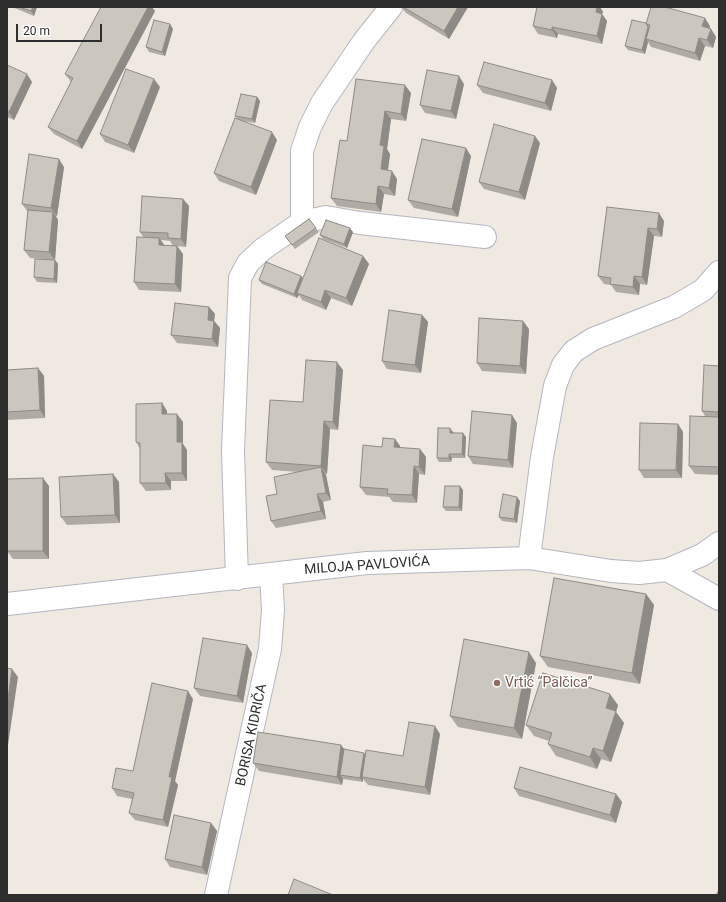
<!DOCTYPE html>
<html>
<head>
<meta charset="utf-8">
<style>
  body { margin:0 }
  #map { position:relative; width:726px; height:902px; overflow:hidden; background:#efe9e1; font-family:Roboto,sans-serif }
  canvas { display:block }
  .frame { position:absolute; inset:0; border:8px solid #2e2e2e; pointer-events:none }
  .scale { position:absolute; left:16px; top:24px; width:86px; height:18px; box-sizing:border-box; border:2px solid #2e2e2e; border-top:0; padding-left:5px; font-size:12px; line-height:14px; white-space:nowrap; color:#2e2e2e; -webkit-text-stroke:3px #fff; paint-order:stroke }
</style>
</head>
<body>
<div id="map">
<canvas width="726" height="902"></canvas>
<div class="frame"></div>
<div class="scale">20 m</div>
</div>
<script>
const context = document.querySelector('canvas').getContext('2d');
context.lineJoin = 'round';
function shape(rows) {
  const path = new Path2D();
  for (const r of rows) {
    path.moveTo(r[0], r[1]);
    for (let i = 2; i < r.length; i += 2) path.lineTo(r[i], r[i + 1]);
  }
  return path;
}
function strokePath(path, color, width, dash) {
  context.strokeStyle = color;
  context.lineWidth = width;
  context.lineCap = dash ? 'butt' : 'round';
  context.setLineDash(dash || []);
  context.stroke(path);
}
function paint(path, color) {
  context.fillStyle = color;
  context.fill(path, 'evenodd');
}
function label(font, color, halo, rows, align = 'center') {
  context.font = font + ' Roboto,sans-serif';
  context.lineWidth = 3;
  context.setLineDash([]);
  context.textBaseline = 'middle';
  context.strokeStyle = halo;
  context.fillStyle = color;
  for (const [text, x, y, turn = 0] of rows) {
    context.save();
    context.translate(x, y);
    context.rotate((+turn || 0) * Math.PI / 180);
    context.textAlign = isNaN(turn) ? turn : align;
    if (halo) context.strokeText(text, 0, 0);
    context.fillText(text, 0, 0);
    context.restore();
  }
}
const minor = shape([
  [302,222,326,217,360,223,485,237],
  [529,558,542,457,555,386,563,365,574,351,593,339,674,307,703,290,719,272],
  [667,570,719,599],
  [237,579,233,451,240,278,248,263,263,249,302,222,302,151,310,127,322,103,364,41,391,7],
  [7,604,367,563,529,558,611,571,639,573,667,570,702,555,719,543],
  [216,895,270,649,273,610,271,574]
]);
const wall = shape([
  [12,7,37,7,34,16],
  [401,7,468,7,449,39,406,13],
  [537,7,600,7,603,12,602,14,607,21,602,44,558,34,557,38,538,34,533,26],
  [155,11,82,149,54,134,48,127,71,82,65,74],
  [646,23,710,26,710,29,711,29,716,37,713,48,705,46,700,61,651,47,648,42,645,54,628,50,625,46],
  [170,24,173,29,165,56,149,52,146,47],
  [7,65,32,82,14,120,7,117],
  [356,79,411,93,406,121,391,119,387,149,390,154,388,170,397,179,395,196,384,194,381,212,337,206,331,198,347,141],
  [552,80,557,88,551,111,483,93,477,85],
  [464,84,456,119,425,113,420,105],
  [160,87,134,153,105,142,100,134],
  [257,97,260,101,255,123,243,121,277,140,256,195,219,181,214,173,238,119,235,116],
  [540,143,525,200,484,189,479,182],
  [471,156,458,217,414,208,408,200],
  [64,167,57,216,56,216,58,220,55,260,30,258,24,250,28,212,22,204],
  [183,199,189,206,186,247,177,246,183,254,181,292,139,290,134,282,144,238,140,232],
  [161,240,170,241,173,246,164,245],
  [607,207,664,221,662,237,654,236,647,285,640,284,639,295,616,292,611,285,604,284,598,276],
  [309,219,319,232,295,249,285,236],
  [353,232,347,248,323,239,320,235],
  [363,256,369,264,352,306,331,298,326,310,302,300,299,295,297,298,262,284,259,280,301,276,303,278],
  [55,260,58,264,57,283,37,282,34,277],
  [209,307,215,314,214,321,220,328,218,347,177,343,171,335],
  [422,315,428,322,421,373,387,369,382,361],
  [529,329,526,374,482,371,477,363],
  [719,366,719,475,695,474,689,466,705,416,702,411],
  [38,368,44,376,45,418,7,420,7,370],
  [343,370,338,430,330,429,327,474,325,474,326,475,331,500,323,502,326,519,276,528,271,521,277,494,298,472,272,470,266,462,303,402],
  [162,403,167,411,167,414,183,422,183,444,187,450,187,481,171,481,171,490,146,491,140,483,140,449,136,442],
  [517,423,513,468,473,464,468,456],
  [678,424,683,432,682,478,644,478,639,470],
  [453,432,466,437,465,458,452,458,451,462,439,462,437,458],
  [395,439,400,446,400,448,420,449,426,457,425,475,419,474,417,503,393,502,389,497,366,495,360,487,382,447],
  [113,474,119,482,120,523,67,525,61,517],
  [49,486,49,559,13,559,7,551],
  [463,490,462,511,446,511,443,507],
  [520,501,517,523,502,521,499,517],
  [646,594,654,605,640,684,548,667,540,656],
  [252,653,243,703,200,696,194,688],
  [536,663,522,739,458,727,450,716],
  [193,699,175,781,178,785,168,827,135,820,129,813,132,799,117,796,112,788,133,771],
  [618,705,616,712,624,723,611,762,601,759,597,769,556,756,548,744,549,741,534,736,526,725],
  [440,734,430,795,368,785,363,779,363,782,343,779,342,785,259,771,253,763,341,745,344,749,366,755,403,756],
  [514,788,616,794,622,802,616,823,519,796],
  [211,823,217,831,207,875,170,867,165,859]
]);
const shadedWall = shape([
  [33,7,37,7,34,16,31,11],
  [148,7,152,7,155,11,82,149,77,141],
  [458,7,468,7,449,39,444,31],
  [594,7,600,7,603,12,602,14,607,21,602,44,597,36,596,12],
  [705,18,710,26,708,34,702,26],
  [170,24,173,29,165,56,162,52],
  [552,27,558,34,557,38,552,30],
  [648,27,651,31,646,39,648,42,645,54,642,50],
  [711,29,716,37,713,48,707,40],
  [699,38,705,46,700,61,695,53],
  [27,74,32,82,14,120,9,112],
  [459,76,464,84,456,119,451,111],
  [154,79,160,87,134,153,128,145],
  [552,80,557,88,551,111,545,103],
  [405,85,411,93,406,121,401,114],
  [257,97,260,101,255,123,252,119],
  [385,111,391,119,387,149,390,154,387,177,381,169,380,145],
  [272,132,277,140,256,195,251,187],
  [535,136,540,143,525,200,519,192],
  [466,148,471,156,458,217,452,209],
  [59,159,64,167,57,216,51,208],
  [392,171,397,179,395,196,389,188],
  [378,186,384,194,381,212,376,204],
  [183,199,189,206,186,247,181,239],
  [53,212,58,220,55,260,49,252],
  [659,213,664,221,662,237,657,229],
  [350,228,353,232,347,248,344,244],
  [648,228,654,236,647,285,642,277],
  [159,238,165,246,159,245],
  [177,246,183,254,181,292,175,284],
  [363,256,369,264,352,306,346,298],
  [55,260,58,264,57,283,54,279],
  [301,276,304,280,297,293,299,295,297,298,294,294],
  [634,276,640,284,639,295,633,287],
  [325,290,331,298,326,310,321,302],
  [209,307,215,314,214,321,220,328,218,347,212,339,208,320],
  [422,315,428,322,421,373,415,365],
  [523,321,529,329,526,374,520,366],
  [337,362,343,370,338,430,333,422],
  [38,368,44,376,45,418,40,410],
  [162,403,167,411,167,422,162,414],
  [177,414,183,422,183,444,187,450,187,481,182,473,177,442],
  [512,415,517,423,513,468,508,460],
  [324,421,330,429,327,474,321,466],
  [678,424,683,432,682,478,676,470],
  [450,428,453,432,453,437,450,433],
  [463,433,466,437,465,458,462,454],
  [395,439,400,446,400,455,394,447],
  [420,449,426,457,425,475,419,467],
  [449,454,452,458,451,462,449,458],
  [414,466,419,474,417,503,412,495],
  [321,467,326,475,331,500,326,493],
  [165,473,171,481,171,490,166,483],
  [113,474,119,482,120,523,115,515],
  [43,478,49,486,49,559,43,551],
  [460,486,463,490,462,511,459,507],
  [317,494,323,502,326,519,321,511],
  [517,497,520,501,517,523,514,519],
  [646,594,654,605,640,684,632,673],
  [247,645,252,653,243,703,237,696],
  [529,652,536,663,522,739,514,728],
  [12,669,18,677,7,752,7,706],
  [188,691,193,699,175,781,178,785,168,827,163,820,169,777],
  [610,694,618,705,616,712,624,723,611,762,603,751,606,708],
  [435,726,440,734,430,795,425,787],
  [341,745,347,753,340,775,343,779,342,785,337,777],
  [593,748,601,759,597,769,590,757],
  [364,753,367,757,362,777,363,779,363,782,360,778],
  [616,794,622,802,616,823,610,815],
  [211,823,217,831,207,875,202,867]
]);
const building = shape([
  [19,7,33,7,31,11,19,7],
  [101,7,148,7,77,141,48,127,73,78,65,74,101,7],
  [403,7,458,7,444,31,403,7],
  [537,7,597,7,596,12,602,14,597,36,552,27,552,30,533,26,537,7],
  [651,7,665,7,705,18,702,26,711,29,707,40,699,38,695,53,646,39,650,25,646,24,651,7],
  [154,20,170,24,162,52,146,47,154,20],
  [632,20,646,23,648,27,642,50,625,46,632,20],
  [484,62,552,80,545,103,477,85,484,62],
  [7,65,27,74,9,112,7,112,7,65],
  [126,69,154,79,128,145,100,134,126,69],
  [427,70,459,76,451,111,420,105,427,70],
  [356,79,405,85,401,114,385,111,380,145,384,146,381,169,392,171,389,188,378,186,376,204,331,198,340,140,347,141,356,79],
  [241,94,257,97,252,119,235,116,241,94],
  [235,118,272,132,251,187,214,173,235,118],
  [494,124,535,136,519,192,479,182,494,124],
  [422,139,466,148,452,209,408,200,422,139],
  [29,154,59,159,51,208,22,204,29,154],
  [142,196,183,199,181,239,168,238,168,233,140,232,142,196],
  [607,207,659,213,657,229,648,228,642,277,634,276,633,287,610,284,611,278,598,276,607,207],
  [28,210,53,212,49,252,24,250,28,210],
  [309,219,316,228,292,245,285,236,309,219],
  [326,220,350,228,344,244,320,235,326,220],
  [137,237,159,238,159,245,177,246,175,284,134,282,137,237],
  [319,238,363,256,346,298,325,290,321,302,297,293,319,238],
  [35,259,55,260,54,279,34,277,35,259],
  [266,262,301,276,294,294,259,280,266,262],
  [175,303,209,307,208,320,214,321,212,339,171,335,175,303],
  [389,310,422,315,415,365,382,361,389,310],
  [479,318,523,321,520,366,477,363,479,318],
  [306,360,337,362,333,422,324,421,321,466,266,462,270,400,303,402,306,360],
  [704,365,719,366,719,415,718,415,718,412,702,411,704,365],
  [38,368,40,410,7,412,7,370,38,368],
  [162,403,162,414,177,414,177,442,182,442,182,473,165,473,166,483,140,483,140,443,136,442,136,404,162,403],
  [472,411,512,415,508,460,468,456,472,411],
  [690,416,719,417,719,467,689,466,690,416],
  [640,423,678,424,676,470,639,470,640,423],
  [438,428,450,428,450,433,463,433,462,454,449,454,449,458,437,458,438,428],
  [383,438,395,439,394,447,420,449,419,467,414,466,412,495,387,494,388,489,360,487,363,445,382,447,383,438],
  [321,467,326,493,317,494,321,511,271,521,266,496,277,494,274,477,321,467],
  [113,474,115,515,61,517,59,477,113,474],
  [43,478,43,551,7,551,7,479,43,478],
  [445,486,460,486,459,507,443,507,445,486],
  [503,494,517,497,514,519,499,517,503,494],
  [554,578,646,594,632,673,540,656,554,578],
  [203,638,247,645,237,696,194,688,203,638],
  [464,639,529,652,514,728,450,716,464,639],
  [7,668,12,669,7,706,7,668],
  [543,673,610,694,606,708,616,711,603,751,593,748,590,757,548,744,552,733,526,725,543,673],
  [152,683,188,691,169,777,172,777,163,820,129,813,134,793,112,788,116,768,133,771,152,683],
  [409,722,435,726,425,787,362,777,366,750,403,756,409,722],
  [258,732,341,745,337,777,253,763,258,732],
  [344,749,364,753,360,778,340,775,344,749],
  [520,767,616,794,610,815,514,788,520,767],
  [174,815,211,823,202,867,165,859,174,815],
  [294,879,333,895,288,895,294,879],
  [719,890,719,895,716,895,719,890]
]);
const markers = [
  [497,683,4,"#8d6e63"]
];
const streetNames = [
  ["MILOJA PAVLOVIĆA",367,566,-4],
  ["BORISA KIDRIČA",252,735,-78]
];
const educationNames = [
  ["Vrtić “Palčica”",505,683]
];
strokePath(minor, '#b4b7c1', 24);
strokePath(minor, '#fff', 22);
paint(wall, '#afaba4');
paint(shadedWall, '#8e8b86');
paint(building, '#cbc7bf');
strokePath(building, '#8e8b86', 1);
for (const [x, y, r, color] of markers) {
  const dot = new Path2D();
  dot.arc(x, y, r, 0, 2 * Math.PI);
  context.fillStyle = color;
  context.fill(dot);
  strokePath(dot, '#fff', 1.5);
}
label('14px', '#2e2e2e', '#fff', streetNames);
label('14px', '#785e54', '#fff', educationNames, 'left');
</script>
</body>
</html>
